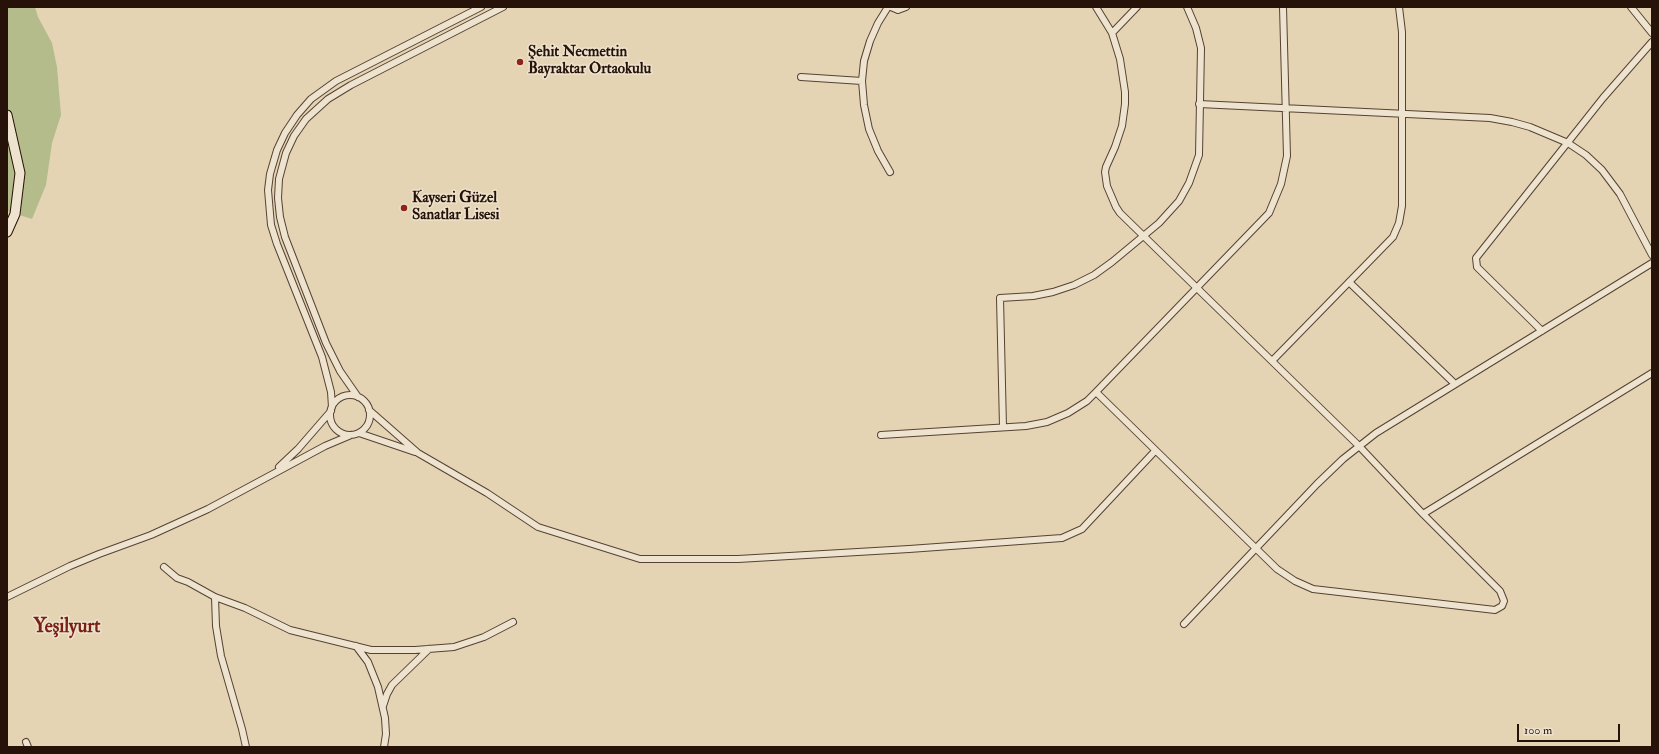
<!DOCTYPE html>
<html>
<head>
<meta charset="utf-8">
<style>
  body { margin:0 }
  #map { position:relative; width:1659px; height:754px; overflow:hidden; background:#e4d4b3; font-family:"IM FELL Double Pica",serif }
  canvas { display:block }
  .frame { position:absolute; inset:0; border:8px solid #261208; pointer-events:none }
  .scale { position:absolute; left:1517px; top:724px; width:103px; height:18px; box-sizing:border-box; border:2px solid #261208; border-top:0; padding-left:5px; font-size:12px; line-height:14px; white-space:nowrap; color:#261208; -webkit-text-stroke:3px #ede3ce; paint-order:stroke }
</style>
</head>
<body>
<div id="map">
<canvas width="1659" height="754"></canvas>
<div class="frame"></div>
<div class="scale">100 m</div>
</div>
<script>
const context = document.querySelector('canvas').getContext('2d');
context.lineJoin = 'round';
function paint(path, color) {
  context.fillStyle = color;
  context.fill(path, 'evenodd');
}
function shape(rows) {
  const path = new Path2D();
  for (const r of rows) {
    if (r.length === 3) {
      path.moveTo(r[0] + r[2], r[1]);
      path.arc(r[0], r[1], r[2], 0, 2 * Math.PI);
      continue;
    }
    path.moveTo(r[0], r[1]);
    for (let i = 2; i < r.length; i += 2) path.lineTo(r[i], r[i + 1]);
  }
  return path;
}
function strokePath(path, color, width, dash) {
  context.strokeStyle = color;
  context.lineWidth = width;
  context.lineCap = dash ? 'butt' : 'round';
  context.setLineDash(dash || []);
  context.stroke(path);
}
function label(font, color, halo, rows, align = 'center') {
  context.font = font + ' "IM FELL Double Pica",serif';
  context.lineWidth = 3;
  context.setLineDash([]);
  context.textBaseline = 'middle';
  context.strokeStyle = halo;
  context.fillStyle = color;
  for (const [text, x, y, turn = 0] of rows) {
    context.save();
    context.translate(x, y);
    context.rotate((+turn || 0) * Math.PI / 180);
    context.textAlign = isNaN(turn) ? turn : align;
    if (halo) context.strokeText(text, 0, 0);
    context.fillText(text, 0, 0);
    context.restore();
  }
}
const green = shape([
  [7,7,35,7,38,17,52,43,57,67,61,115,52,143,46,185,32,219,7,211]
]);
const street = shape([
  [888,7,878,23,870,41,864,61,862,81,864,105,869,129,878,151,890,172],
  [891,7,898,10,906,7],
  [1096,7,1112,33],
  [1631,7,1652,33],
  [801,77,862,81],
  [1199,104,1490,118,1512,122,1530,127,1568,143,1586,155,1602,170,1620,194,1652,255],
  [1349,282,1455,384],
  [1542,331,1477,267,1476,258,1603,98,1652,42],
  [1272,361,1393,237,1399,223,1402,206,1402,32,1399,7],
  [1096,392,1277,569,1295,581,1313,589,1495,610,1502,606,1504,601,1500,591,1423,514,1359,446,1120,213,1116,207,1107,186,1105,172,1106,167,1115,147,1122,126,1125,104,1125,92,1120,59,1112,33,1137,7],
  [350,415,20],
  [358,397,340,371,326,343,285,237,280,217,278,198,279,179,286,153,294,136,306,119,328,99,351,85,503,7],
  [332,407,331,392,322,357,277,244,271,225,268,190,270,174,277,150,285,133,297,115,311,99,336,81,481,7],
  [369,410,418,453,487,493,538,527,640,559,738,559,909,549,1062,538,1082,529,1155,451],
  [1003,427,1000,298,1033,296,1053,292,1074,285,1094,275,1112,262,1159,223,1179,201,1189,183,1199,155,1201,48,1196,28,1187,7],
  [359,433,415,452],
  [881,435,1026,426,1047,422,1068,413,1087,401,1096,392,1269,213,1281,184,1287,156,1283,7],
  [279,467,298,449,331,411],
  [1423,514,1652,373],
  [164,567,177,578,188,582,215,597,245,608,290,630,371,650,415,650,454,647,484,637,513,622],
  [7,597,70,566,99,554,151,535,208,509,325,446,351,435],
  [215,597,216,626,221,656,242,729,246,747],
  [1184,624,1317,484,1343,459,1376,433,1652,263],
  [356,646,368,662,378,687,385,718,386,734,384,747],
  [383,706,387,694,392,685,429,649],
  [26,742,28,747]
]);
const secondary = shape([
  [7,115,20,173,15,214,7,232]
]);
const markers = [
  [520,62,4,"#8f2418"],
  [404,208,4,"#8f2418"]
];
const poiNames = [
  ["Şehit Necmettin",528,53],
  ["Bayraktar Ortaokulu",528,70],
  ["Kayseri Güzel",412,199],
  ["Sanatlar Lisesi",412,216]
];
const districtNames = [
  ["Yeşilyurt",67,628]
];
paint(green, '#b5bc8b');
strokePath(street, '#564233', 8);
strokePath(secondary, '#261208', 11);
strokePath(street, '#ede3ce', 6);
strokePath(secondary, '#ede3ce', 9);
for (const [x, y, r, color] of markers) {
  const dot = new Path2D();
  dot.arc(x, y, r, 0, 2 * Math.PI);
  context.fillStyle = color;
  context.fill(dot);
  strokePath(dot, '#ede3ce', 1.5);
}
label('bold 15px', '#261208', '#ede3ce', poiNames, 'left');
label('bold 19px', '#7a1f14', '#ede3ce', districtNames);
</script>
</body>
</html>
